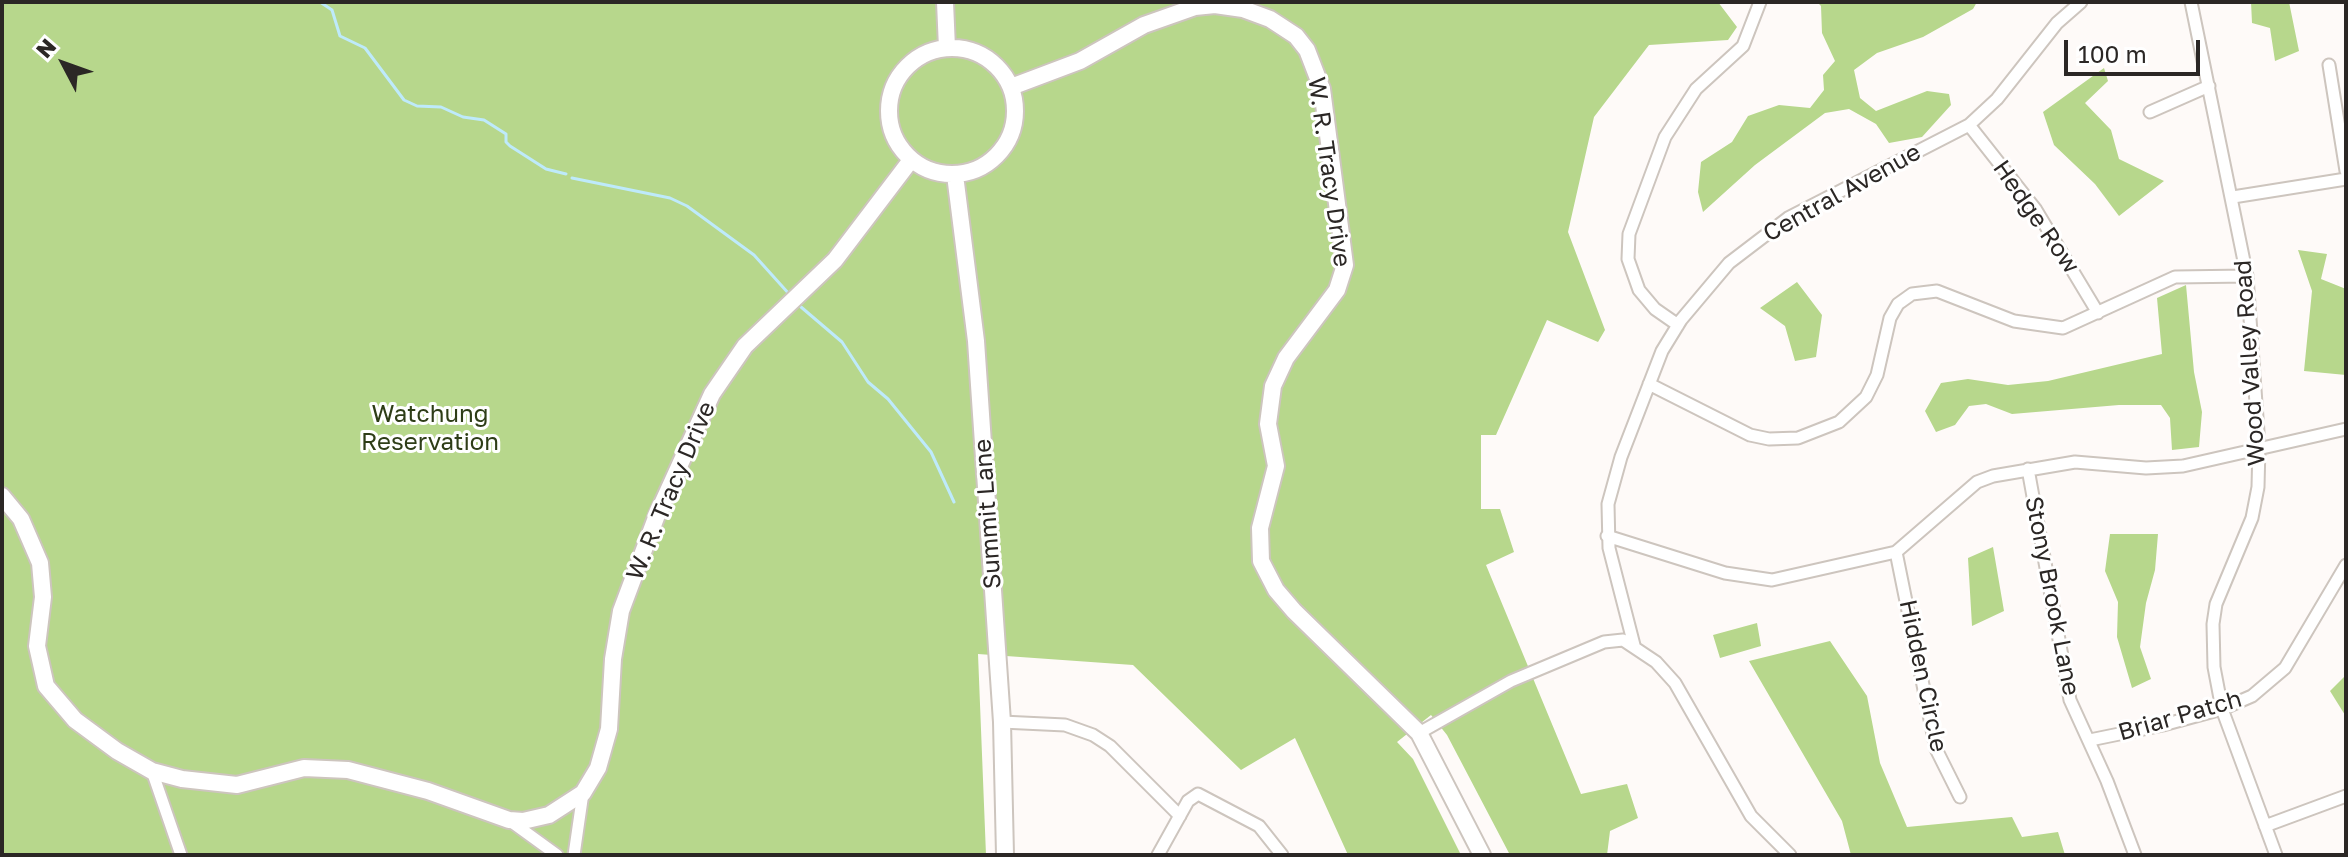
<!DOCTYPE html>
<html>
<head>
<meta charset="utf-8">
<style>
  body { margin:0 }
  #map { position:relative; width:2348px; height:857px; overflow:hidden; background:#fefaf8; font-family:"Golos Text",sans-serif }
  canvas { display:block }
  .frame { position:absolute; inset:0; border:4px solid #2b2725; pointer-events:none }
  .north { position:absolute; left:24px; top:24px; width:80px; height:80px; -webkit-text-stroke:6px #fff; paint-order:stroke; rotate:311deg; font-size:22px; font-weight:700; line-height:32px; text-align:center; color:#2b2725 }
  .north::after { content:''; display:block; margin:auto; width:28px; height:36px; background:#2b2725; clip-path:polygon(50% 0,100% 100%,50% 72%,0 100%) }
  .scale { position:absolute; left:2064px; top:40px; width:136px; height:36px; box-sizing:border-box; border:4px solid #2b2725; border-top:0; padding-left:10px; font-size:24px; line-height:28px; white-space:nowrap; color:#2b2725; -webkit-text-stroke:6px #fff; paint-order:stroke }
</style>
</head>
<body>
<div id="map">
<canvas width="2348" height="857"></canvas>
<div class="frame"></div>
<div class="north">N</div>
<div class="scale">100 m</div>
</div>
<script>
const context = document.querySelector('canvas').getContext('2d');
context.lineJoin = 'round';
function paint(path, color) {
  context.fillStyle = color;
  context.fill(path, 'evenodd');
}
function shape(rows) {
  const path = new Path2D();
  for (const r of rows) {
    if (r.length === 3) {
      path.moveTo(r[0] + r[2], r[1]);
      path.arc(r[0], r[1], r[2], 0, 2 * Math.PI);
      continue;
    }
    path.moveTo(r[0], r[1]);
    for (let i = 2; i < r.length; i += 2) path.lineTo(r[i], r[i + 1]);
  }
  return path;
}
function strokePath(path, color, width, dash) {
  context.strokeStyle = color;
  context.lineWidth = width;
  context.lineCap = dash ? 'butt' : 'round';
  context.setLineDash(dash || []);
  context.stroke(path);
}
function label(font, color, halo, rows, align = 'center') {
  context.font = font + ' "Golos Text",sans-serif';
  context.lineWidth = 6;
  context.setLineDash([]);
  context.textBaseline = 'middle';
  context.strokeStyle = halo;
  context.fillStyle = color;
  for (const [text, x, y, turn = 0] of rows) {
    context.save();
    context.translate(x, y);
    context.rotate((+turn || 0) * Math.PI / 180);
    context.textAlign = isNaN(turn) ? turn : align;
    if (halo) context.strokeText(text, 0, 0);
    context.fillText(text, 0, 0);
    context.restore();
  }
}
const green = shape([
  [2,2,1718,2,1737,27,1728,40,1649,45,1594,117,1568,232,1605,330,1598,342,1547,320,1496,435,1481,435,1481,509,1500,509,1514,552,1486,565,1581,794,1627,784,1638,818,1610,831,1607,855,1510,855,1447,735,1431,715,1397,742,1413,759,1461,855,1348,855,1295,738,1241,770,1133,665,978,654,986,855,2,855],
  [1817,2,1977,2,1973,9,1923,37,1877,53,1854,70,1860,98,1876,111,1927,91,1949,94,1951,105,1922,137,1889,143,1876,124,1849,109,1825,113,1755,165,1703,212,1698,192,1701,162,1732,142,1748,116,1779,105,1810,108,1824,90,1823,75,1835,61,1822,33,1821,6],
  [2251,2,2289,2,2299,51,2275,61,2270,28,2252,23],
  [2104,68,2108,81,2085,103,2111,130,2119,159,2164,181,2119,216,2095,184,2054,145,2043,112],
  [2298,250,2327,254,2321,279,2346,289,2346,375,2304,371,2312,291],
  [1797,282,1822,315,1816,357,1795,361,1785,326,1760,308],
  [2186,285,2194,372,2202,412,2199,447,2172,450,2170,418,2161,405,2119,405,2012,414,1986,404,1969,406,1955,425,1936,432,1925,411,1941,383,1968,379,2008,385,2048,381,2162,354,2157,298],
  [2110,534,2158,534,2155,570,2146,603,2140,647,2151,679,2132,688,2117,637,2118,602,2105,571],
  [1993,547,2004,611,1972,626,1968,558],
  [1757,623,1761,646,1720,658,1713,635],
  [1830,641,1867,696,1880,763,1907,827,2012,817,2022,837,2058,832,2065,855,1851,855,1842,821,1749,661],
  [2346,675,2346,714,2345,715,2330,691]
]);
const stream = shape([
  [320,2,332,10,340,36,365,48,404,100,417,106,441,107,463,117,484,120,506,134,506,142,510,146,546,169,566,174],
  [572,178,670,198,687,206,754,255,790,295],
  [801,307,842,342,868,382,888,399,931,452,954,502]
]);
const street = shape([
  [2191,2,2247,276,2259,446,2258,487,2252,518,2216,604,2213,624,2214,667,2222,709,2276,855],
  [2329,65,2346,171],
  [2150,112,2209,86],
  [1969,125,2036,210,2098,313],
  [2233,197,2346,179],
  [1678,325,1655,309,1639,290,1628,259,1629,234,1665,137,1696,89,1743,46,1760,2],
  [1649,384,1750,435,1769,439,1798,438,1839,422,1866,397,1877,375,1890,318,1898,304,1912,294,1937,291,2014,321,2063,328,2175,277,2247,276],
  [2028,469,2070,700,2107,781,2135,855],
  [1607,536,1725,573,1772,580,1896,552,1977,482,1993,476,2075,462,2146,468,2183,466,2346,429],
  [1896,552,1936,749,1960,797],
  [1634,645,1609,548,1608,504,1621,457,1662,351,1681,320,1729,263,1788,218,1969,125,1997,99,2057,23,2081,2],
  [1002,722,1065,725,1093,735,1110,746,1180,816],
  [1419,733,1511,681,1604,642,1623,640,1656,662,1675,683,1751,816,1790,855],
  [2090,740,2163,725,2222,709,2252,696,2285,668,2346,565],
  [152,771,181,855],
  [513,823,557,855],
  [2265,826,2346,796],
  [574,855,583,793],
  [1158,855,1188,801,1198,794,1259,826,1282,855]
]);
const secondary = shape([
  [945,2,947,48],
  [952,111,63],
  [1011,87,1080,61,1144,25,1195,7,1215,5,1243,9,1270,19,1296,36,1307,50,1322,89,1345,265,1337,290,1286,358,1273,386,1268,424,1276,466,1260,528,1261,561,1276,590,1294,611,1419,733,1482,855],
  [955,175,976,341,1002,722,1005,855],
  [2,496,21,519,40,563,43,597,37,646,46,686,75,720,117,751,152,771,182,779,237,785,304,768,348,770,428,791,509,820,523,821,549,815,583,793,598,768,609,729,613,659,621,611,657,515,712,394,745,346,835,260,911,160]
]);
const streetNames = [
  ["W. R. Tracy Drive",1329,172,82],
  ["Central Avenue",1842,193,-29],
  ["Hedge Row",2036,217,55],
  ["Wood Valley Road",2250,363,-94],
  ["W. R. Tracy Drive",671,491,-67],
  ["Summit Lane",988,514,-94],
  ["Stony Brook Lane",2052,596,79],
  ["Hidden Circle",1923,676,78],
  ["Briar Patch",2180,716,-16]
];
const parkNames = [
  ["Watchung",430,414],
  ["Reservation",430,442]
];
paint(green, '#b7d78c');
strokePath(stream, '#beeafb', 3);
strokePath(street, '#cdc5be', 15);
strokePath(secondary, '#cdc5be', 20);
strokePath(street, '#fff', 11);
strokePath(secondary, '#fff', 16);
label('24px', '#2b2725', '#fff', streetNames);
label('24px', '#2e3d17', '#fff', parkNames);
</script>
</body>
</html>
